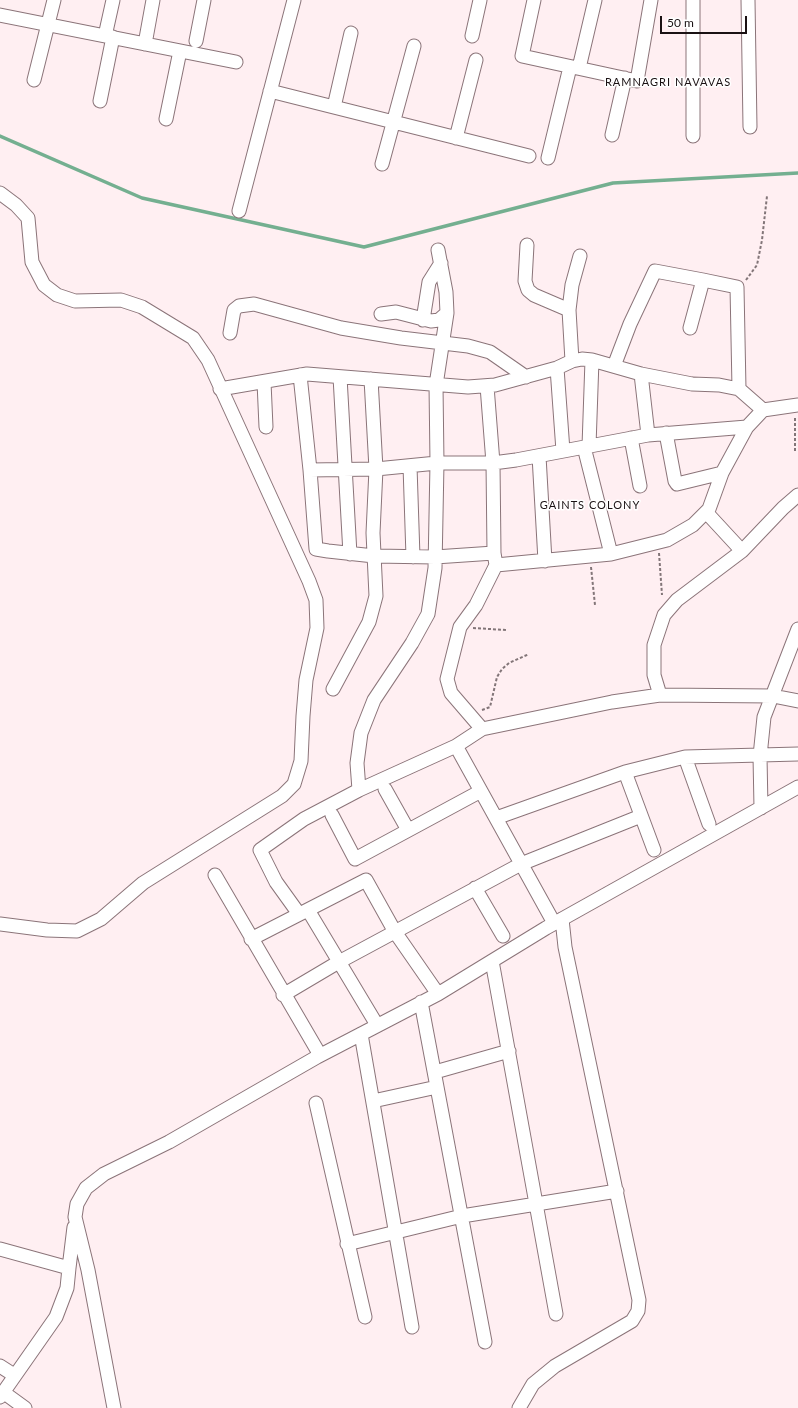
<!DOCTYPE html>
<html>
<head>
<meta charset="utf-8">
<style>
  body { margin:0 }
  #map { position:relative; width:798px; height:1408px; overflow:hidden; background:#ffeff2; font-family:Lato,sans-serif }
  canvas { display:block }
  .scale { position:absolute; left:660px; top:16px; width:87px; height:18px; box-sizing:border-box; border:2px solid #1a1113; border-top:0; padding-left:5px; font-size:12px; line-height:14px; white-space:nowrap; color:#1a1113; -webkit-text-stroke:3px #fff; paint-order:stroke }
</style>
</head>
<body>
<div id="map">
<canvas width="798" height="1408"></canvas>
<div class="scale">50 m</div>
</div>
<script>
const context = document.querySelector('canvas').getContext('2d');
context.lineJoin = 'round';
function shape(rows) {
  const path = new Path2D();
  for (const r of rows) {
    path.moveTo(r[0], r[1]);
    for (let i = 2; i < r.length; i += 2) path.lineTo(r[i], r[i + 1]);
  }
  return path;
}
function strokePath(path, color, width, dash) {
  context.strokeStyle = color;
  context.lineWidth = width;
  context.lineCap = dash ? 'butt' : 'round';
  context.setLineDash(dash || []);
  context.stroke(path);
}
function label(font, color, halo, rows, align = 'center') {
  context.font = font + ' Lato,sans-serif';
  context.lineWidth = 3;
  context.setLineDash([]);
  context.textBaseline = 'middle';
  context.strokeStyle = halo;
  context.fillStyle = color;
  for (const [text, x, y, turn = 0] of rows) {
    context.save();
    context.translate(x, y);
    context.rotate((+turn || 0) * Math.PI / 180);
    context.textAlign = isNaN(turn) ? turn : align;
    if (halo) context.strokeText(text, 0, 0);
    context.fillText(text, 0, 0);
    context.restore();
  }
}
const stream = shape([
  [0,136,142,198,364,247,613,183,798,173]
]);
const path = shape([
  [746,280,757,265,762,240,767,196],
  [795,418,795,453],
  [659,553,662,595],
  [591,567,595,605],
  [473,628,506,630],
  [482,710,490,707,497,677,502,669,509,663,529,654]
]);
const minor = shape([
  [534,0,522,56,637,81,651,0],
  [748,0,750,127],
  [0,15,236,62],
  [105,36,113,0],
  [472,36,480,0],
  [196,41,204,0],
  [145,44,153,0],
  [579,68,595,0],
  [34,80,54,0],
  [270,91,529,156],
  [100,101,113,37],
  [334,107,351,33],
  [166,119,180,51],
  [612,135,625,78],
  [693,136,693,0],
  [456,138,476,60],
  [548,158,570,67],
  [382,164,414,46],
  [0,193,16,205,28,218,32,262,44,285,57,295,75,301,121,300,142,307,193,338,208,360,309,581,316,600,317,628,306,680,303,716,301,761,294,784,282,796,143,883,101,919,77,931,47,930,0,924],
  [239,211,294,0],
  [527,245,525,281,528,290,534,295,569,310],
  [381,314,396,312,431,321,439,320,447,313],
  [423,320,429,282,441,263],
  [690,328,703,280],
  [230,333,234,310,239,306,254,304,341,328,401,338,468,346,490,352,526,377],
  [572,361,569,310,572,285,580,256],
  [614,366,630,324,655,271,703,280,737,287,739,389],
  [557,368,563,451],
  [641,374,648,435],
  [300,375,310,470,316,549,328,551,374,556,435,557,494,553,496,565,611,554,667,540,693,525,709,509,722,473,747,427],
  [340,377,350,554],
  [264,382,266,427],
  [487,386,493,463,494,553],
  [220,389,307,374,468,387,495,385,557,368,572,361,582,359,592,360,641,374,692,384,719,385,739,389,763,410,798,405],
  [666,433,675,481,677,484,722,473],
  [631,438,640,486],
  [589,446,592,360],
  [584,447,611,554],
  [539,456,545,561],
  [410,466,413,557],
  [310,470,376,469,437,463,493,463,516,460,648,435,747,427,763,410],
  [706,512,742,551],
  [333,689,369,622,376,596,373,533,376,469,371,379],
  [660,695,654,675,654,645,664,615,677,600,742,551,783,508,798,495],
  [482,729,451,693,447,679,460,627,476,605,496,565],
  [456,746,554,923],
  [685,757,709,824],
  [625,772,654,850],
  [385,789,408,830],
  [359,790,357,763,361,733,374,700,412,643,428,614,435,568,437,463,436,385,447,313,446,292,438,250],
  [761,808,760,756,764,717,798,629],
  [332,815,355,859,481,791],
  [496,818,625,772,685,757,798,754],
  [215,875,320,1055],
  [475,888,503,936],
  [308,910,377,1025],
  [299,914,276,882,260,850,304,819,359,790,456,746,482,729,612,702,660,695,773,696,798,701],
  [251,939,366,880,395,932,438,994],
  [492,961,556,1314],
  [283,995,337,963,521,864,641,816],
  [421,1002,485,1342],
  [361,1034,412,1327],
  [435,1072,509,1051],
  [373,1101,437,1087],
  [316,1103,365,1317],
  [347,1244,462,1216,617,1191],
  [0,1249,69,1268,74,1227],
  [0,1366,14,1375],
  [3,1392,25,1408],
  [0,1397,56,1317,67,1288,69,1268],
  [114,1408,88,1270,75,1217,77,1204,86,1188,104,1174,169,1142,317,1057,438,994,546,928,798,787],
  [519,1408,533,1384,555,1366,632,1321,638,1311,639,1300,565,947,562,919]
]);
const neighbourhoodNames = [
  ["RAMNAGRI NAVAVAS",668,82],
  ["GAINTS COLONY",590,505]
];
strokePath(stream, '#74af90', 3.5);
strokePath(minor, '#8b7479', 15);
strokePath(path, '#827578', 2, [3, 2]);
strokePath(minor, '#fff', 13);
context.letterSpacing = '1px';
label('11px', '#1a1113', '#fff', neighbourhoodNames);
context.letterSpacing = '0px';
</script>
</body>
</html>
